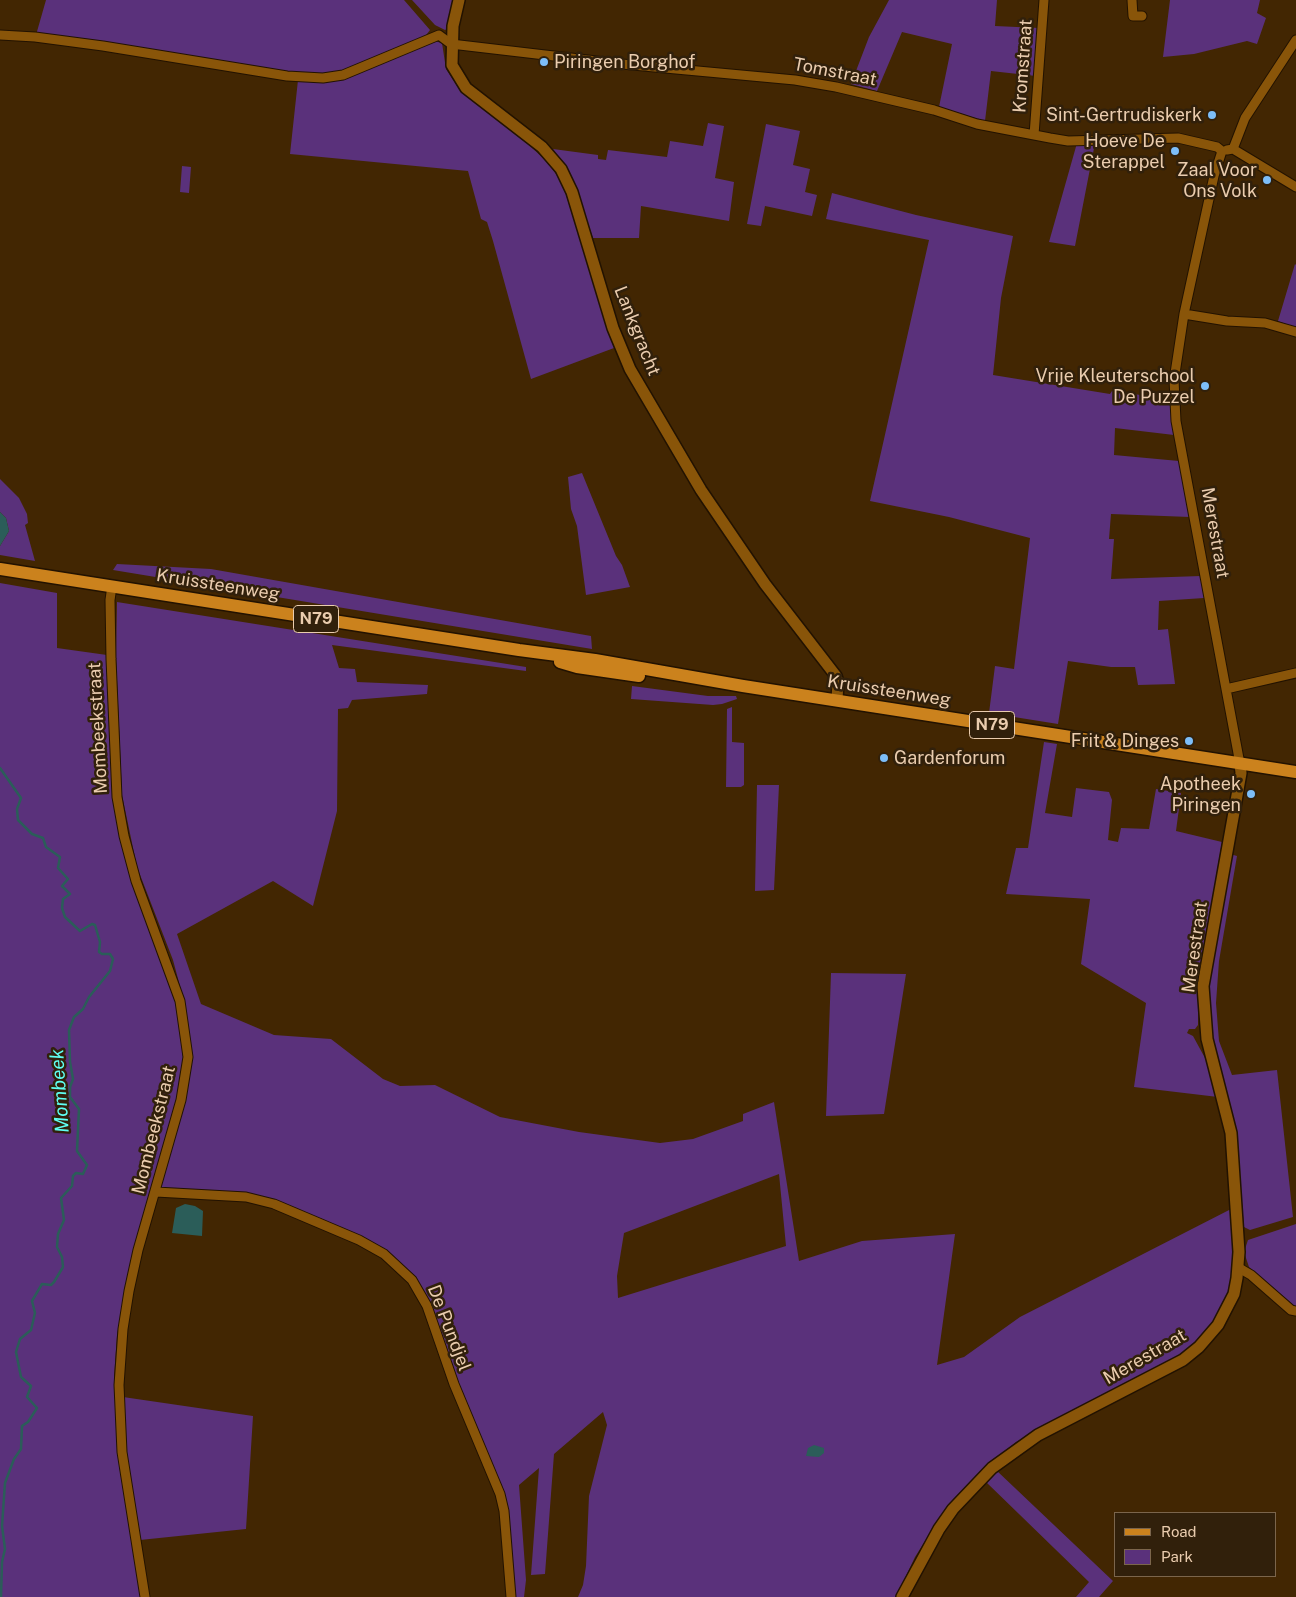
<!DOCTYPE html>
<html>
<head>
<meta charset="utf-8">
<style>
  body { margin:0 }
  #map { position:relative; width:1296px; height:1597px; overflow:hidden; background:#422602; font-family:"Public Sans",sans-serif }
  canvas { display:block }
  .legend { position:absolute; left:1114px; top:1512px; width:162px; height:65px; box-sizing:border-box; background:#31200b; border:1px solid #7b654c; margin:0; padding:6px 9px; list-style:none; font-size:15px; color:#eaccae }
  .legend li { display:flex; align-items:center; gap:10px; height:25px }
  .legend b { width:25px; border:1px solid #7b654c }
</style>
</head>
<body>
<div id="map">
<canvas width="1296" height="1597"></canvas>
<ul class="legend">
<li><b style="height:6px;background:#cb821d"></b>Road</li>
<li><b style="height:14px;background:#5a317b"></b>Park</li>
</ul>
</div>
<script>
const context = document.querySelector('canvas').getContext('2d');
context.lineJoin = 'round';
function paint(path, color) {
  context.fillStyle = color;
  context.fill(path, 'evenodd');
}
function shape(rows) {
  const path = new Path2D();
  for (const r of rows) {
    path.moveTo(r[0], r[1]);
    for (let i = 2; i < r.length; i += 2) path.lineTo(r[i], r[i + 1]);
  }
  return path;
}
function strokePath(path, color, width, dash) {
  context.strokeStyle = color;
  context.lineWidth = width;
  context.lineCap = dash ? 'butt' : 'round';
  context.setLineDash(dash || []);
  context.stroke(path);
}
function label(font, color, halo, rows, align = 'center') {
  context.font = font + ' "Public Sans",sans-serif';
  context.lineWidth = 5;
  context.setLineDash([]);
  context.textBaseline = 'middle';
  context.strokeStyle = halo;
  context.fillStyle = color;
  for (const [text, x, y, turn = 0] of rows) {
    context.save();
    context.translate(x, y);
    context.rotate((+turn || 0) * Math.PI / 180);
    context.textAlign = isNaN(turn) ? turn : align;
    if (halo) context.strokeText(text, 0, 0);
    context.fillText(text, 0, 0);
    context.restore();
  }
}
const green = shape([
  [46,0,404,0,430,30,423,39,342,72,308,75,36,35],
  [412,0,456,0,449,28,445,30,435,25],
  [889,0,997,0,995,26,1039,28,1036,76,991,71,985,121,939,107,952,44,902,32,877,91,851,84,869,37],
  [1170,0,1260,0,1257,13,1266,18,1257,44,1247,41,1194,54,1163,57],
  [434,41,442,43,446,69,458,87,527,143,547,162,562,182,614,348,531,379,493,241,487,222,481,219,468,171,290,154,298,80,323,80],
  [708,123,724,126,715,178,734,182,729,221,641,206,639,238,593,238,571,177,553,149,598,155,598,159,606,160,608,150,667,157,670,141,703,146],
  [766,124,800,131,793,165,810,169,805,192,817,195,812,216,765,206,761,226,747,224],
  [1077,143,1095,143,1075,246,1049,242],
  [182,166,191,167,189,193,180,192],
  [832,193,916,215,1013,236,1001,298,993,375,1110,394,1112,391,1169,399,1174,435,1115,428,1114,455,1179,461,1190,517,1111,514,1109,539,1114,539,1111,579,1201,576,1204,598,1159,601,1158,630,1168,629,1175,684,1138,685,1135,667,1111,667,1068,661,1058,724,989,713,995,666,1014,669,1030,538,949,517,870,501,929,240,826,219],
  [1295,264,1296,265,1296,328,1278,321],
  [582,473,616,556,622,565,630,587,586,595,577,526,571,509,568,477],
  [0,479,19,498,27,514,28,523,25,525,35,561,0,555,0,546,9,531,6,518,0,512],
  [117,564,211,569,591,636,592,649,113,570],
  [0,583,57,593,57,648,107,655,114,800,176,1001,181,1024,183,1059,180,1087,172,1123,133,1252,117,1335,114,1377,119,1465,141,1597,0,1597],
  [117,602,526,667,526,671,332,645,339,668,355,669,357,682,428,685,427,694,352,700,348,708,338,709,337,811,313,906,273,881,177,934,201,1004,274,1035,331,1039,383,1079,400,1086,435,1085,500,1117,579,1132,660,1143,693,1139,743,1121,743,1114,774,1102,799,1261,862,1241,955,1234,937,1365,964,1357,1020,1317,1233,1208,1234,1278,1214,1324,1196,1343,1177,1356,1125,1386,1016,1442,980,1472,948,1505,915,1557,896,1597,578,1597,583,1585,586,1566,589,1496,607,1425,603,1412,554,1454,545,1574,531,1575,539,1468,519,1485,526,1580,524,1597,514,1597,509,1519,504,1496,467,1410,421,1287,355,1234,322,1219,289,1206,163,1190,161,1187,179,1120,190,1043,185,1005,173,960,137,867,122,795,116,657],
  [779,1174,786,1246,618,1298,617,1276,624,1233],
  [632,686,708,696,736,696,737,699,722,704,713,705,631,699],
  [732,707,732,742,744,743,744,785,741,787,726,787,727,709],
  [1044,742,1057,744,1045,813,1072,817,1076,788,1109,792,1112,800,1108,840,1118,842,1121,828,1149,829,1156,789,1181,793,1176,831,1222,842,1199,975,1198,1025,1195,1029,1189,1029,1187,1033,1193,1036,1211,1069,1218,1097,1134,1087,1146,1003,1081,964,1090,899,1006,894,1016,848,1028,848],
  [757,785,779,785,774,890,755,891],
  [1230,854,1237,856,1219,961,1216,1003,1219,1041,1232,1075,1277,1070,1293,1217,1250,1230,1244,1227,1238,1154,1232,1115,1210,1027,1208,976],
  [831,973,906,974,884,1114,826,1116],
  [1296,1224,1296,1307,1249,1267,1244,1252,1248,1240],
  [123,1397,253,1416,246,1529,140,1540,125,1453],
  [996,1470,1113,1581,1099,1597,1076,1597,1089,1582,985,1481]
]);
const water = shape([
  [0,512,6,518,9,531,0,546],
  [185,1204,195,1206,203,1211,202,1236,172,1233,176,1208],
  [814,1445,824,1448,824,1453,819,1457,806,1456,808,1448]
]);
const stream = shape([
  [0,768,21,798,17,809,18,820,32,834,43,838,46,847,60,857,58,868,68,879,62,886,70,894,63,899,62,908,65,917,80,931,92,924,95,925,100,942,99,952,102,954,110,954,113,959,110,971,89,997,83,1009,74,1017,69,1030,70,1062,73,1079,70,1087,70,1097,79,1109,77,1151,87,1165,83,1174,76,1173,73,1176,72,1186,61,1198,64,1220,58,1234,57,1247,62,1257,63,1267,54,1282,51,1285,42,1284,32,1301,35,1313,31,1330,20,1339,16,1352,21,1377,31,1386,27,1397,37,1408,28,1422,22,1426,21,1449,14,1459,5,1483,2,1526,5,1549,2,1562,1,1597]
]);
const minor = shape([
  [1132,0,1133,16,1142,16],
  [0,35,35,37,103,46,287,76,323,78,343,75,439,35,451,44,622,64,795,80,836,87,934,110,977,124,1050,138,1068,141,1178,138,1217,147,1222,151],
  [1034,135,1044,0],
  [1233,149,1245,118,1296,40],
  [1227,150,1233,149,1296,187],
  [1222,151,1214,176,1184,314,1174,380,1176,421,1240,764],
  [1184,314,1227,321,1265,323,1296,332],
  [112,586,110,600,111,659,117,797,124,836,136,881,180,1001,188,1057,181,1100,138,1250,129,1291,123,1329,119,1385,122,1452,145,1597],
  [1226,689,1296,673],
  [156,1192,246,1197,274,1204,359,1240,384,1254,412,1280,427,1306,454,1384,500,1494,504,1511,511,1597],
  [1239,1268,1251,1275,1291,1310,1296,1311]
]);
const tertiary = shape([
  [459,0,453,26,452,65,466,88,542,147,561,169,572,192,613,328,630,369,701,490,765,584,836,676,838,682,837,700],
  [902,1597,939,1529,953,1509,992,1468,1038,1435,1183,1360,1199,1347,1218,1325,1234,1294,1237,1278,1239,1252,1231,1133,1207,1039,1203,986,1241,773,1240,764]
]);
const primary = shape([
  [0,569,519,650,595,660,743,686,1296,772],
  [560,662,577,667,639,676]
]);
const markers = [
  [544,62,5,"#7dbef9"],
  [1212,115,5,"#7dbef9"],
  [1175,151,5,"#7dbef9"],
  [1267,180,5,"#7dbef9"],
  [1205,386,5,"#7dbef9"],
  [1189,741,5,"#7dbef9"],
  [884,758,5,"#7dbef9"],
  [1251,794,5,"#7dbef9"]
];
const shields = [
  [316,619,45],
  [992,725,45]
];
const shieldNames = [
  ["N79",316,619],
  ["N79",992,725]
];
const poiNames = [
  ["Piringen Borghof",554,62,"left"],
  ["Sint-Gertrudiskerk",1202,115],
  ["Hoeve De",1165,141],
  ["Sterappel",1165,162],
  ["Zaal Voor",1257,170],
  ["Ons Volk",1257,191],
  ["Vrije Kleuterschool",1195,376],
  ["De Puzzel",1195,397],
  ["Frit & Dinges",1179,741],
  ["Gardenforum",894,758,"left"],
  ["Apotheek",1241,784],
  ["Piringen",1241,805]
];
const streetNames = [
  ["Kromstraat",1023,66,-86],
  ["Tomstraat",835,72,11],
  ["Lankgracht",637,331,68],
  ["Merestraat",1215,533,80],
  ["Kruissteenweg",218,585,9],
  ["Kruissteenweg",889,691,9],
  ["Mombeekstraat",98,728,-93],
  ["Merestraat",1195,947,-82],
  ["Mombeekstraat",154,1130,-76],
  ["De Pundjel",449,1328,69],
  ["Merestraat",1145,1357,-30]
];
const waterNames = [
  ["Mombeek",60,1091,-94]
];
paint(green, '#5a317b');
paint(water, '#2b5d59');
strokePath(stream, '#2b5d59', 2.5);
strokePath(minor, '#221201', 11);
strokePath(tertiary, '#221201', 14);
strokePath(primary, '#221201', 15);
strokePath(minor, '#895509', 9);
strokePath(tertiary, '#895509', 11);
strokePath(primary, '#cb821d', 12);
for (const [x, y, r, color] of markers) {
  const dot = new Path2D();
  dot.arc(x, y, r, 0, 2 * Math.PI);
  context.fillStyle = color;
  context.fill(dot);
  strokePath(dot, '#31200b', 2);
}
for (const [x, y, w] of shields) {
  const box = new Path2D();
  box.roundRect(x - w / 2, y - 13.5, w, 27, 4);
  context.fillStyle = '#31200b';
  context.fill(box);
  strokePath(box, '#eaccae', 1);
}
label('bold 16px', '#eaccae', null, shieldNames);
label('18px', '#eaccae', '#31200b', poiNames, 'right');
label('18px', '#eaccae', '#31200b', streetNames);
label('italic 19px', '#5ffff2', '#31200b', waterNames);
</script>
</body>
</html>
